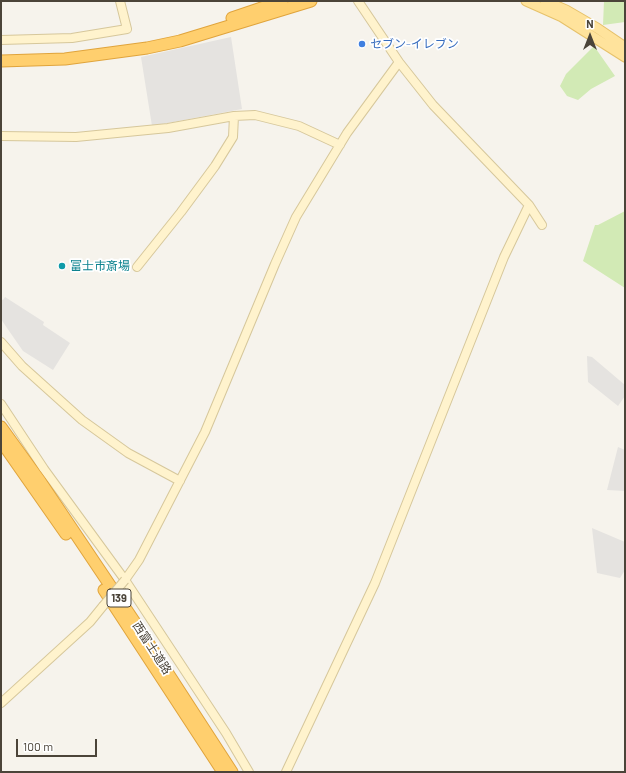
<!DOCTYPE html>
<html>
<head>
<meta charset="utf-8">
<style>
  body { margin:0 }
  #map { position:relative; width:626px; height:773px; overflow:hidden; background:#f6f3ec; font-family:Barlow,sans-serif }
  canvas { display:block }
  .frame { position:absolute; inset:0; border:2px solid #4b4439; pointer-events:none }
  .north { position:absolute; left:570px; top:16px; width:40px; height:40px; -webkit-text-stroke:3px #fff; paint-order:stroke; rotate:0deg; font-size:11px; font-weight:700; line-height:16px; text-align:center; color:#4b4439 }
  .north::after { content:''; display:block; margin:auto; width:14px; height:18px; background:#4b4439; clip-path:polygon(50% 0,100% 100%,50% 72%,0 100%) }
  .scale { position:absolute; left:16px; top:739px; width:81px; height:18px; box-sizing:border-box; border:2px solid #4b4439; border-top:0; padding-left:5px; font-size:12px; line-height:14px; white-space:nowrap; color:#4b4439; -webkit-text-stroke:3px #fff; paint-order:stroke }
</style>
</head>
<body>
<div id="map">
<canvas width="626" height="773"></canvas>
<div class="frame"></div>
<div class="north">N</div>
<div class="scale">100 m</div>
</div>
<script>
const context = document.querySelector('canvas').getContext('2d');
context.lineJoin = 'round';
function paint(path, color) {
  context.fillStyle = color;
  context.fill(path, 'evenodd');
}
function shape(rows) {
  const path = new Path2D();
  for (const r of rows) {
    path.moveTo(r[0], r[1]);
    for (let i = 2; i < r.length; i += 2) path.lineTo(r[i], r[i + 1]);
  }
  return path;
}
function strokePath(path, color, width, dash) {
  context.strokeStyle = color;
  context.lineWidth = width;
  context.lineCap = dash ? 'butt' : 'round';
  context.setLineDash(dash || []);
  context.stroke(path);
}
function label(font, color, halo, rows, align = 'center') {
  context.font = font + ' Barlow,"Noto Sans JP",sans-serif';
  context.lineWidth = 3.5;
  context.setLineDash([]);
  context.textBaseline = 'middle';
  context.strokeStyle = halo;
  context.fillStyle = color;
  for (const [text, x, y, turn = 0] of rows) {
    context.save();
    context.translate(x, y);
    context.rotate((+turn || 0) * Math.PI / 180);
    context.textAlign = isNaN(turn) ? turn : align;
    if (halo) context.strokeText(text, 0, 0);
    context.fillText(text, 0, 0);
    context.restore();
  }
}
const green = shape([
  [604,1,625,1,625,22,603,25],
  [594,46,615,76,591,89,578,100,567,96,560,86,566,74],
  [625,211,625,288,583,261,595,225,598,225]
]);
const parking = shape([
  [231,37,242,109,152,126,141,57],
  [5,297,44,322,43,325,70,343,53,370,23,351,7,328,1,319,1,299,3,300],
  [587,356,592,357,625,385,625,396,618,406,588,382],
  [618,447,625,450,625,491,607,490],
  [592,528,625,542,625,570,620,578,597,573]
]);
const secondary = shape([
  [358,1,399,62,433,105,529,205,542,225],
  [1,40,72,38,127,29,120,1],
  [1,136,76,137,168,128,234,116,255,115,299,126,340,145],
  [137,267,181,212,215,166,233,137,234,116],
  [1,342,22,366,82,420,128,453,180,481],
  [1,404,44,469,125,580,226,733,249,772],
  [125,580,139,560,205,432,275,264,296,217,347,133,399,62],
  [1,703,90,622,103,606],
  [286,772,375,583,504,257,529,205]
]);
const primary = shape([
  [526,1,562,17,625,57],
  [545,1,566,10,597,28,625,47]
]);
const highway = shape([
  [232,18,282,1],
  [1,61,65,59,147,48,180,41,311,1],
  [1,427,40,481,136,624,232,772],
  [1,441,66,534],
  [104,590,223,772]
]);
const secondaryBridge = shape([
  [103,606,125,580]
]);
const markers = [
  [362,44,4,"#3f7fe0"],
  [62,266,4,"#0f9aa8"]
];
const shields = [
  [119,598,24]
];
const shieldNames = [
  ["139",119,598]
];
const shopNames = [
  ["セブン-イレブン",370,44]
];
const cultureNames = [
  ["富士市斎場",70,266]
];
const streetNames = [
  ["西富士道路",152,648,57]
];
paint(green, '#d2eab5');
paint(parking, '#e5e3e0');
strokePath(secondary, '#d6c79b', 10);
strokePath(primary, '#e6c16a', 11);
strokePath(highway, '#e0a43c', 13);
strokePath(secondary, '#fff3cd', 8);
strokePath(primary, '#ffe39c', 9);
strokePath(highway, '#ffcf6e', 11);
strokePath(secondaryBridge, '#d6c79b', 10, []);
strokePath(secondaryBridge, '#fff3cd', 8);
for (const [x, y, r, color] of markers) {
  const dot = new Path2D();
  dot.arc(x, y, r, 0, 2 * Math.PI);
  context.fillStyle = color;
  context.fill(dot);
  strokePath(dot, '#fff', 1.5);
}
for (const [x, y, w] of shields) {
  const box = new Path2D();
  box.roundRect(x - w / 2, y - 9, w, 18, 3);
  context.fillStyle = '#fff';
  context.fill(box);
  strokePath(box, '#4b4439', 1);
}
label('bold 11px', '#4b4439', null, shieldNames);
label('12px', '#366cbe', '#fff', shopNames, 'left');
label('12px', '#0d838f', '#fff', cultureNames, 'left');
label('12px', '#4b4439', '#fff', streetNames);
</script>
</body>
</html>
